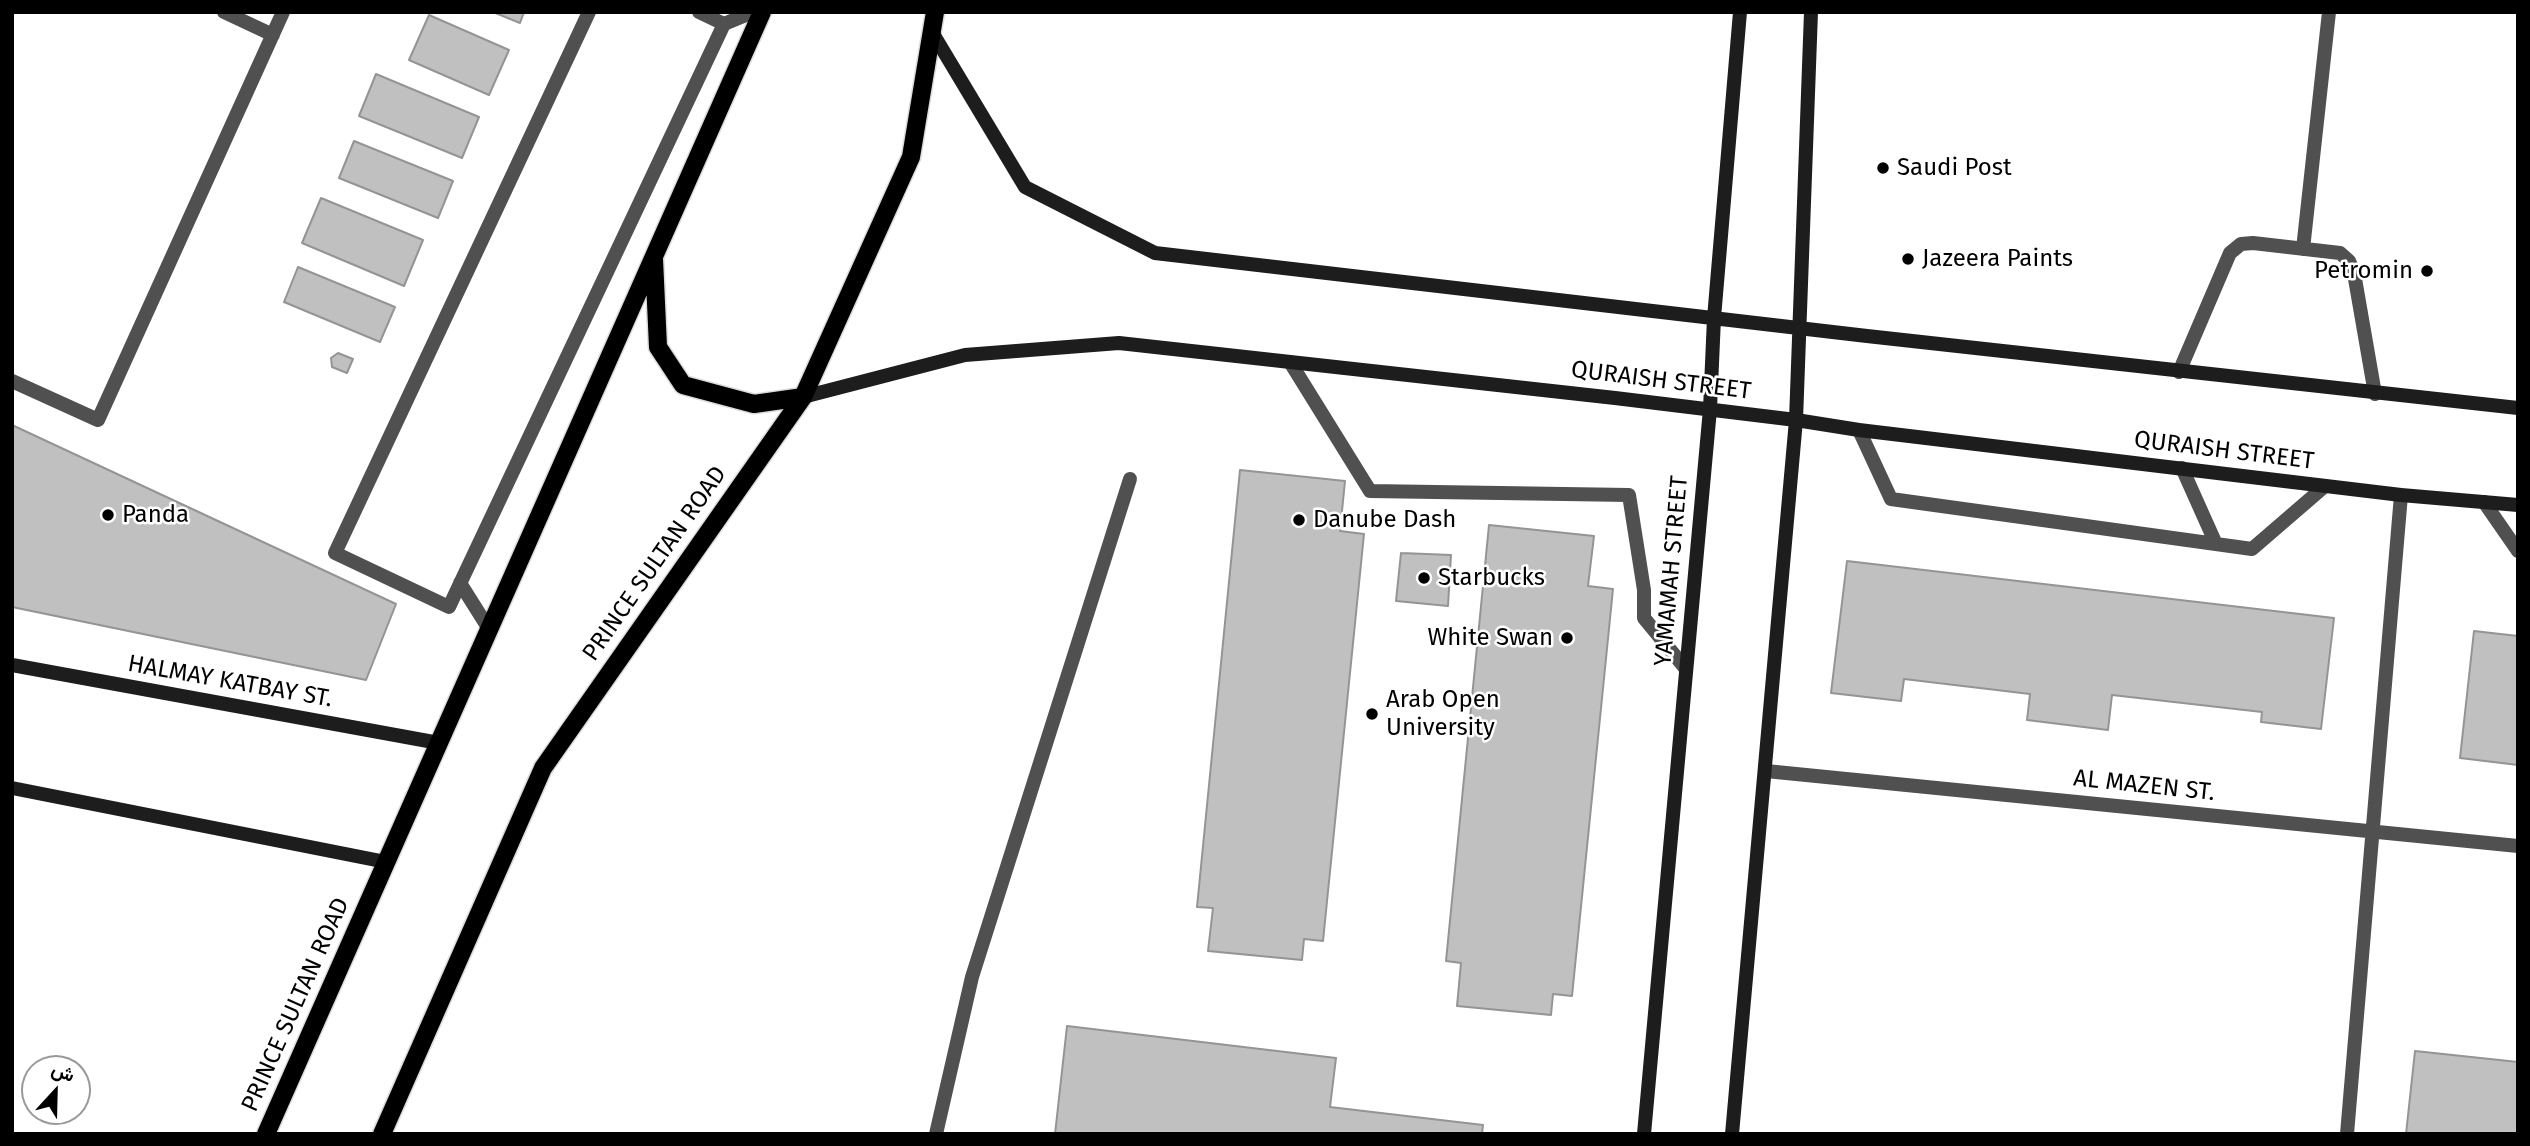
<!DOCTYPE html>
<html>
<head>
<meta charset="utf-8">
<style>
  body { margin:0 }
  #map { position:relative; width:2530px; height:1146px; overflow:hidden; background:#fff; font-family:"Fira Sans",Vazirmatn,sans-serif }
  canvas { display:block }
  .frame { position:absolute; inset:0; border:14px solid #000; pointer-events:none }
  .north { position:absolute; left:21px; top:1055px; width:70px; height:70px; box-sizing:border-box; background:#fff; border:2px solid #999; border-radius:50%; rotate:22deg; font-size:19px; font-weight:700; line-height:28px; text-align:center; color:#000 }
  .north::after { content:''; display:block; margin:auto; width:24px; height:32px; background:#000; clip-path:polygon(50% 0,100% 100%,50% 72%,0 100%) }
</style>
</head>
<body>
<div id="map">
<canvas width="2530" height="1146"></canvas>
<div class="frame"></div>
<div class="north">ش</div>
</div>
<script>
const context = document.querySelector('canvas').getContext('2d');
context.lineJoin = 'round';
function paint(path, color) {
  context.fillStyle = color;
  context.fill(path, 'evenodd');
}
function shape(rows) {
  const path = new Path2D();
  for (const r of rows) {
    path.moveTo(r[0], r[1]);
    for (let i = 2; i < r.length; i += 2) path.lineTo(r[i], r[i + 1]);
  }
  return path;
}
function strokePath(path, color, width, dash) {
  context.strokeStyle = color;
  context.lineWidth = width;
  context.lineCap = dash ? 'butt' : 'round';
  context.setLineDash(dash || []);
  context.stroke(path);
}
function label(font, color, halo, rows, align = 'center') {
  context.font = font + ' "Fira Sans",sans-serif';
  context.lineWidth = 5;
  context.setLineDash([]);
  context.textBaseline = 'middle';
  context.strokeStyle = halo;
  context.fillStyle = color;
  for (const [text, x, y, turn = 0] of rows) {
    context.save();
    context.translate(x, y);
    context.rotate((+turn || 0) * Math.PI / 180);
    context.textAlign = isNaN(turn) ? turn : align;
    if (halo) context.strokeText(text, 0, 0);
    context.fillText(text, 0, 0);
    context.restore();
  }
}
const building = shape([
  [493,12,524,12,520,23,493,12],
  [429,15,509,50,489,95,409,60,429,15],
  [376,74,479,117,462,158,359,116,376,74],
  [354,141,453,181,438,218,339,178,354,141],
  [321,198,423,240,404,286,302,243,321,198],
  [298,267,395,307,380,342,284,302,298,267],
  [338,353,353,359,347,373,332,367,331,358,338,353],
  [12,425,396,604,366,680,12,607,12,425],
  [1240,470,1345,481,1340,531,1364,534,1323,941,1304,939,1302,960,1208,951,1213,908,1197,907,1240,470],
  [1489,525,1594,536,1588,586,1613,589,1572,996,1553,994,1551,1015,1457,1006,1461,963,1446,961,1489,525],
  [1401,553,1451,555,1448,606,1396,601,1401,553],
  [1847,561,2334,618,2321,729,2261,722,2262,712,2112,695,2108,730,2027,720,2030,694,1904,679,1901,701,1831,693,1847,561],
  [2474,631,2518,636,2518,765,2460,758,2474,631],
  [1067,1026,1336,1058,1330,1107,1483,1125,1482,1134,1055,1134,1067,1026],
  [2415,1051,2518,1062,2518,1134,2406,1134,2415,1051]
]);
const lane = shape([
  [589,12,335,553,449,607,724,24,753,12],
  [699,12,724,24],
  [2303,249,2329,12],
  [1290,362,1370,491,1629,495,1644,590,1644,618,1686,669],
  [2179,372,2230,253,2241,244,2253,243,2340,253,2349,261,2354,273,2375,394],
  [1859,430,1891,499,2252,549,2325,486],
  [2182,468,2216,544],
  [2484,502,2518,551],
  [460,583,489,629],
  [1766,771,2518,846],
  [936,1134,972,977,1130,479],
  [2347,1134,2401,495]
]);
const street = shape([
  [224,12,273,35],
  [12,381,98,420,283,12]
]);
const secondary = shape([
  [932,32,1025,187,1155,253,1867,336,2518,408],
  [803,397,965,355,1119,343,1615,398,1796,420,1859,430,2401,495,2518,505],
  [12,665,439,743],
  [12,788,386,862],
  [1644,1134,1710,409,1714,318,1740,12],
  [1732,1134,1796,420,1811,12]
]);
const primary = shape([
  [654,259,658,347,683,385,754,404,803,397],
  [266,1134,762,12],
  [382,1134,543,768,803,397,911,157,935,12]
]);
const markers = [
  [1883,168,7,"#000"],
  [1908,259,7,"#000"],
  [2427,271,7,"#000"],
  [108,515,7,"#000"],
  [1299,520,7,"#000"],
  [1424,578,7,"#000"],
  [1567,638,7,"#000"],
  [1372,714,7,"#000"]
];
const poiNames = [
  ["Saudi Post",1897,168],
  ["Jazeera Paints",1922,259],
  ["Petromin",2413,271,"right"],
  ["Panda",122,515],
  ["Danube Dash",1313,520],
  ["Starbucks",1438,578],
  ["White Swan",1553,638,"right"],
  ["Arab Open",1386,700],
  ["University",1386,728]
];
const streetNames = [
  ["QURAISH STREET",1661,381,7],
  ["QURAISH STREET",2224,451,7],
  ["PRINCE SULTAN ROAD",655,564,-55],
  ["YAMAMAH STREET",1672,571,-85],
  ["HALMAY KATBAY ST.",230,682,10],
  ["AL MAZEN ST.",2144,786,6],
  ["PRINCE SULTAN ROAD",296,1005,-66]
];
paint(building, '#c0c0c0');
strokePath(building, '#949494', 2);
strokePath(primary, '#dbdbdb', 21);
strokePath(lane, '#505050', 14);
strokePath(street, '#505050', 14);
strokePath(secondary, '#1d1d1d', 14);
strokePath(primary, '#000', 18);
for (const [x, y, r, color] of markers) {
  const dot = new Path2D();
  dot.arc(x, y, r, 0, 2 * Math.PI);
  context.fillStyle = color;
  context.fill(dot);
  strokePath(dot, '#fff', 2.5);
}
label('24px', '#000', '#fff', poiNames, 'left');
label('24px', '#000', '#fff', streetNames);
</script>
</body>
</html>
